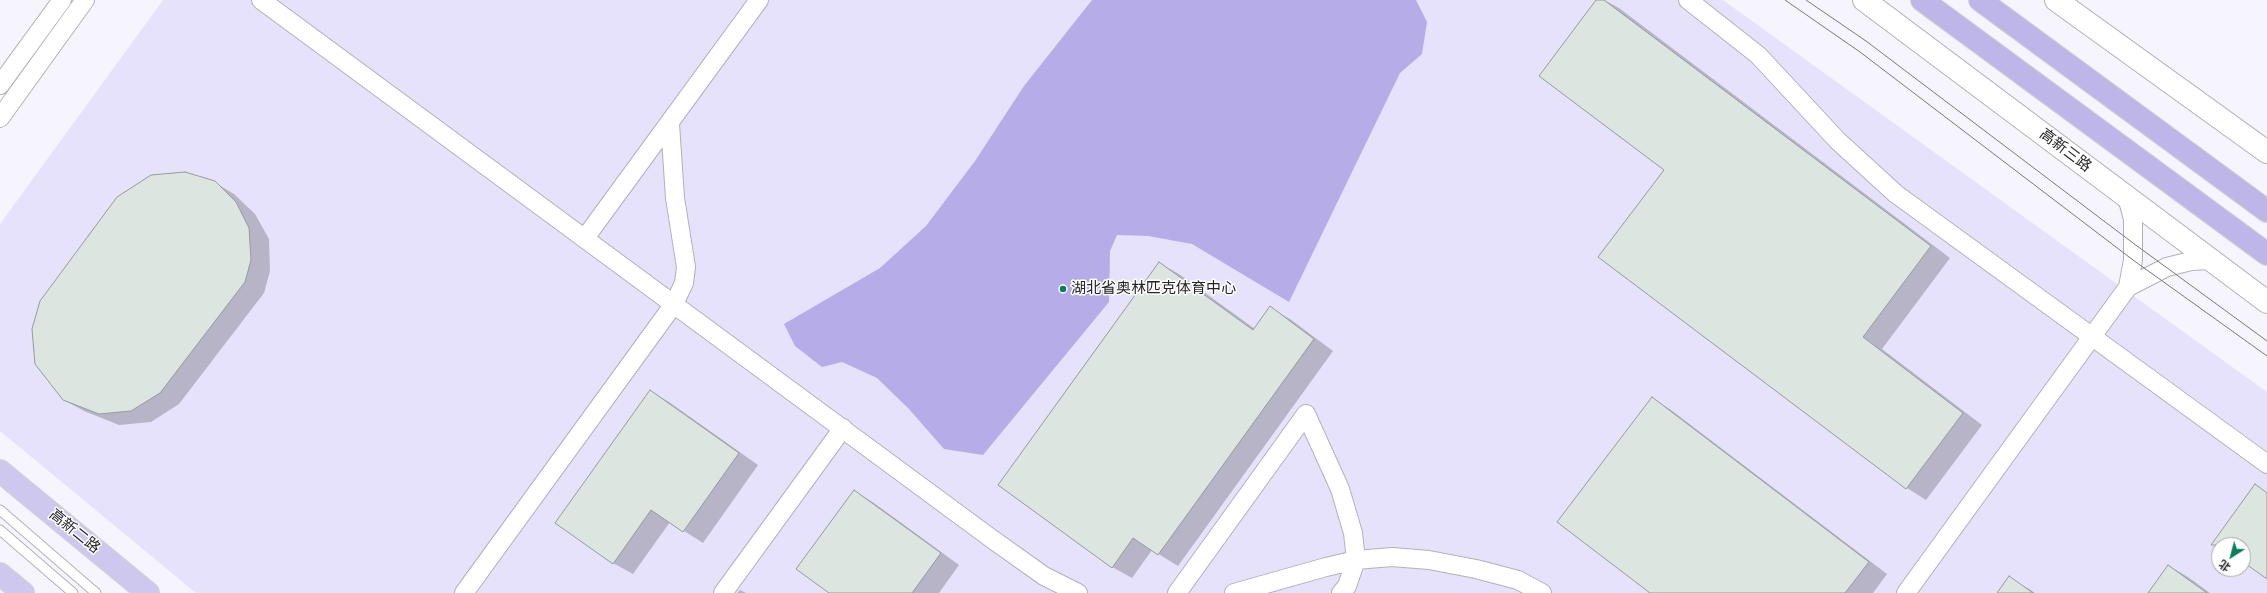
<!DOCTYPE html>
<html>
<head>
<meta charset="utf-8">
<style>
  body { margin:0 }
  #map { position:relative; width:2267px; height:593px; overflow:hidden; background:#f6f5fe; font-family:Jost,"Noto Sans SC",sans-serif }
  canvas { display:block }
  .north { position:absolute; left:2211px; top:537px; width:40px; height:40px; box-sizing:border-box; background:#fff; border:1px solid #a8a7a9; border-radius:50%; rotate:216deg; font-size:11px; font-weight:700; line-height:16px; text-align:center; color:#252427 }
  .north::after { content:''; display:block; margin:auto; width:14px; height:18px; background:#087e5c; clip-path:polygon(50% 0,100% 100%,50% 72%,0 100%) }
</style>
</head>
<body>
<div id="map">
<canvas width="2267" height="593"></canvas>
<div class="north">北</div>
</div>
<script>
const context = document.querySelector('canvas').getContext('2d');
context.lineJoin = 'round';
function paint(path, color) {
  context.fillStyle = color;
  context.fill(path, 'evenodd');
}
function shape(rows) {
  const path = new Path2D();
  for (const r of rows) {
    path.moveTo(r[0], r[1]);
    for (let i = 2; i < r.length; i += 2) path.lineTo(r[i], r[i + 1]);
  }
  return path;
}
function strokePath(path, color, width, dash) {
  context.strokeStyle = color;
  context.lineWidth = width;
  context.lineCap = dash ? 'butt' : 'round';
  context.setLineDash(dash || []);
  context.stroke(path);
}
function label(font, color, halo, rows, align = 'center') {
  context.font = font + ' Jost,"Noto Sans SC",sans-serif';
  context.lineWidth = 3;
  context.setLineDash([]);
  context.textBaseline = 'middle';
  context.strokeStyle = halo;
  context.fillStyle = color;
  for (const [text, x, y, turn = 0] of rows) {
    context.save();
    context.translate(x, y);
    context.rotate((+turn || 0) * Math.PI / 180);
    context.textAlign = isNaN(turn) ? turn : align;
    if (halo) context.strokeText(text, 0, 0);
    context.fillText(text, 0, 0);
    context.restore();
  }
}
const green = shape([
  [163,0,1723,0,2267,392,2267,593,196,593,0,431,0,224],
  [2219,545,2243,545,2243,569,2219,569]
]);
const water = shape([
  [1092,0,1416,0,1427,22,1422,54,1400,73,1289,302,1192,244,1148,236,1117,235,1110,251,1109,302,983,455,944,449,909,409,877,378,842,362,822,367,795,346,784,324,880,268,926,226,975,161,1024,86]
]);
const shadow = shape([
  [1597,0,1604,0,1619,8,1950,258,1882,349,1982,425,1926,500,1907,488,1600,257,1665,170],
  [214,182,234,194,255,214,269,239,270,271,264,293,179,404,151,422,119,425,84,411,64,400],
  [1159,263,1179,274,1255,329,1270,308,1290,319,1333,351,1178,566,1152,550,1132,578,1112,567],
  [650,391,669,402,758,465,703,543,670,522,633,574,613,563],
  [1652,398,1671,410,1887,574,1873,593,1651,593],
  [854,491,874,503,959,565,939,593,831,593],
  [2169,566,2188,577,2210,593,2157,593],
  [2009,578,2029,589,2035,593,1999,593],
  [740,590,746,593,737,593]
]);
const building = shape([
  [1596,0,1604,0,1931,246,1863,337,1963,413,1906,489,1598,257,1664,170,1539,76,1596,0],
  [185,172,215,181,236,202,249,228,251,260,245,282,160,393,131,411,99,414,63,400,35,364,32,329,40,301,117,197,151,175,185,172],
  [1159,262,1253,330,1270,306,1314,339,1158,555,1133,538,1112,568,998,485,1159,262],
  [650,390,739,453,683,532,651,510,613,564,555,523,650,390],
  [1652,397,1869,562,1845,593,1650,593,1557,522,1652,397],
  [2255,484,2267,493,2267,579,2243,562,2243,545,2211,545,2255,484],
  [854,490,941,553,912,593,829,593,796,569,854,490],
  [2168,565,2207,593,2148,593,2168,565],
  [2009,576,2033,593,1997,593,2009,576]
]);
const service = shape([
  [0,510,96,593],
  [0,530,73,593]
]);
const minor = shape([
  [261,0,992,539,1044,576,1078,593],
  [1688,0,1758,55,1838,141,1896,194,2267,464],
  [0,85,62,0],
  [0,118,85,0],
  [2127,197,2133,219,2133,260,2128,287],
  [585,238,759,0],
  [1306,414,1340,489,1353,533,1356,560,1347,586,1341,593],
  [464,593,674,304,684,283,686,267,675,198,670,124],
  [723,593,843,428],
  [1177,593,1306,414],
  [1234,593,1326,567,1356,560,1392,557,1429,560,1476,569,1518,580,1542,593],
  [1906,593,2128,287,2167,267,2191,261,2210,260]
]);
const secondary = shape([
  [1864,0,2267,302],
  [2056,0,2267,152]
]);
const primary = shape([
  [0,471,148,593],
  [0,574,23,593]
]);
const trunk = shape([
  [1922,0,2267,254],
  [1980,0,2267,211]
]);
const tram = shape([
  [1785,0,1860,52,2133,260,2267,356],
  [1806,0,1866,41,2133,243,2267,341]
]);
const markers = [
  [1063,289,4,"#087e5c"]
];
const streetNames = [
  ["高新三路",2065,151,37],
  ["高新二路",74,532,39]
];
const poiNames = [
  ["湖北省奥林匹克体育中心",1071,289]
];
paint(green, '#e6e2fb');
paint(water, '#b6ade8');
paint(shadow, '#0003');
paint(building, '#dce5e0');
strokePath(building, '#959d99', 1);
strokePath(service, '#b2b1ba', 11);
strokePath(minor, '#b2b1ba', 20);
strokePath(secondary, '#b2b1ba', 24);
strokePath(primary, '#d3d3d4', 24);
strokePath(trunk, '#d3d3d4', 24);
strokePath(service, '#fff', 9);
strokePath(minor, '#fff', 18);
strokePath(secondary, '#fff', 22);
strokePath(primary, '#cec8ee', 22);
strokePath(trunk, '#beb6e8', 22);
strokePath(tram, '#79787e', 1);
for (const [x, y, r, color] of markers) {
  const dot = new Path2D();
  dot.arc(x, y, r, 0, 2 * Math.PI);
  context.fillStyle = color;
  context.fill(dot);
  strokePath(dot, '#fff', 1.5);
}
label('15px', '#252427', '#fff', streetNames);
label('15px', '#252427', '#fff', poiNames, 'left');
</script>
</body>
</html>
